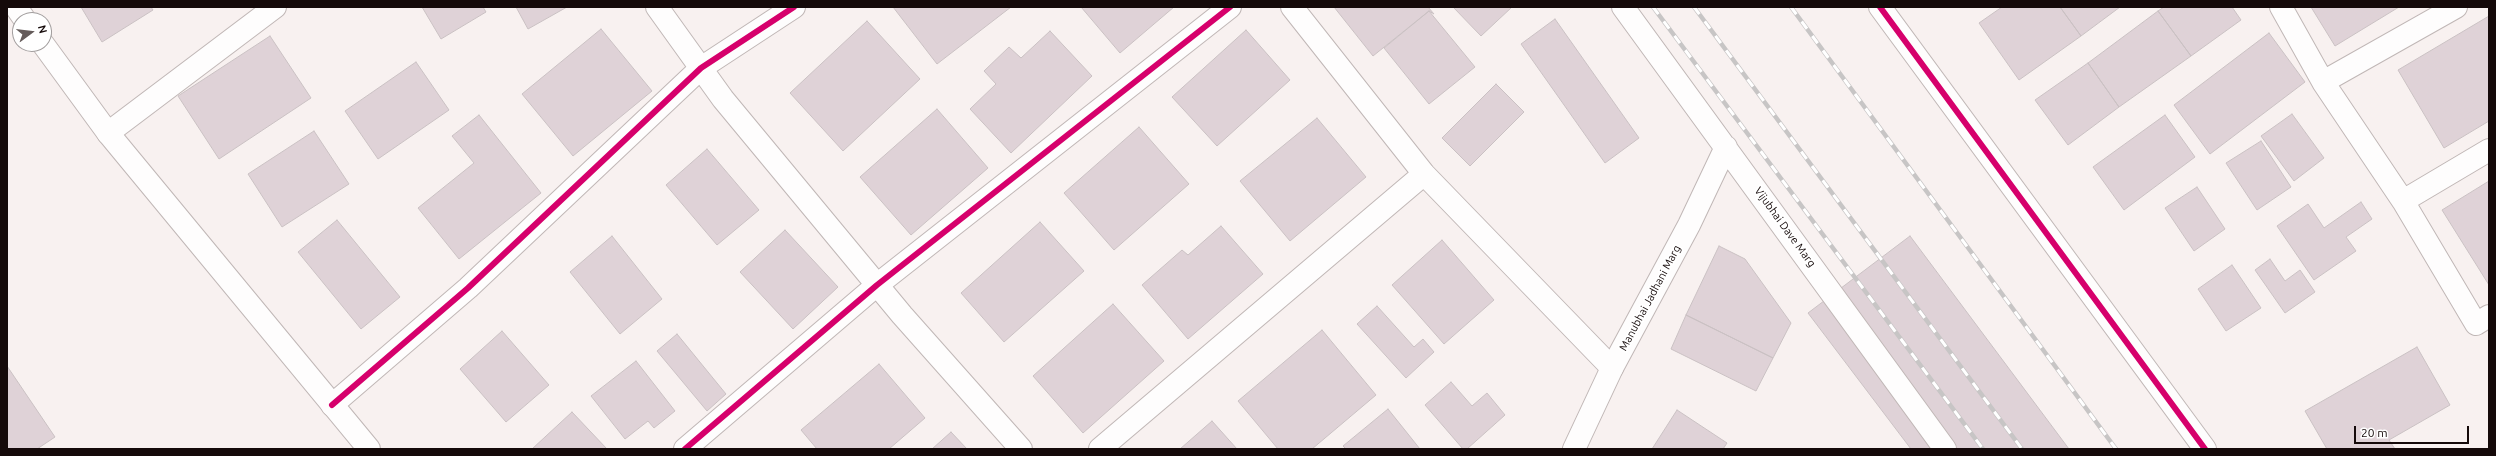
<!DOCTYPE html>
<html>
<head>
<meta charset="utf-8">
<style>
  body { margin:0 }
  #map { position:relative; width:2496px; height:456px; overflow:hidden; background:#f8f1f0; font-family:Ubuntu,sans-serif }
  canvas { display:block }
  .frame { position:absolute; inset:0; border:8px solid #150a0a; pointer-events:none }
  .north { position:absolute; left:12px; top:12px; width:40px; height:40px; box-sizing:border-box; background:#fff; border:1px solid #a19d9d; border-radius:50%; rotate:75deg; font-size:11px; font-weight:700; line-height:16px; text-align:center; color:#150a0a }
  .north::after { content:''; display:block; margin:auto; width:14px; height:18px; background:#645b5a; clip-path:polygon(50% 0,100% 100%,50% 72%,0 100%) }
  .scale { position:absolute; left:2354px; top:426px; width:115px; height:18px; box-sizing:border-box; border:2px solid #150a0a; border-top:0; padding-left:5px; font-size:12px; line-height:14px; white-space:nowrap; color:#150a0a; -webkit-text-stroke:3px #fff; paint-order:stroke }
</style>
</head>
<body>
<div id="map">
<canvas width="2496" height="456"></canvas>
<div class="frame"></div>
<div class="north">N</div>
<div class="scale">20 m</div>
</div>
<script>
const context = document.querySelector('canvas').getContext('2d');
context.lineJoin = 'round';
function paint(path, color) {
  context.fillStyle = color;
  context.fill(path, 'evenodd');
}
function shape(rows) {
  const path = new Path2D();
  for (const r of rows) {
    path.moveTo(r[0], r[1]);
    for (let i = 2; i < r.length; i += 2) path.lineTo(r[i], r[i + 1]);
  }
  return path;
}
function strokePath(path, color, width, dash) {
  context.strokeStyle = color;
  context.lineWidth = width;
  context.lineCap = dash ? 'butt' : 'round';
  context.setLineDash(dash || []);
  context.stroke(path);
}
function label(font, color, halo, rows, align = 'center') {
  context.font = font + ' Ubuntu,sans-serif';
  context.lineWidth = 4;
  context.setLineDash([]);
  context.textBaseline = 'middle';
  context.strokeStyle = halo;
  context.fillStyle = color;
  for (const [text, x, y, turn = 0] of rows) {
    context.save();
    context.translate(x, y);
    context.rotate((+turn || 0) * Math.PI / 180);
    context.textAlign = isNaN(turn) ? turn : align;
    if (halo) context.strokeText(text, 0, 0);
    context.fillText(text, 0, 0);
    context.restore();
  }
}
const building = shape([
  [81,7,151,7,153,10,102,42,81,7],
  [422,7,483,7,486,12,441,39,422,7],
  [516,7,567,7,528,29,516,7],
  [893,7,1011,7,937,64,893,7],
  [1081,7,1174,7,1120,53,1081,7],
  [1334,7,1428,7,1434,14,1429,11,1373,56,1334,7],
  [1453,7,1512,7,1481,36,1453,7],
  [2002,7,2060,7,2081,36,2019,80,1979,23,2002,7],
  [2060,7,2120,7,2081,36,2060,7],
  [2164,7,2232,7,2241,20,2191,56,2158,11,2164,7],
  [2311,7,2399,7,2335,46,2311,7],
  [1429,11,1475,67,1429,104,1384,48,1429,11],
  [2158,11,2191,56,2119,107,2088,63,2158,11],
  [2489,16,2489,121,2444,148,2398,70,2489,16],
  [1555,19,1639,138,1605,163,1521,44,1555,19],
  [867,21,920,79,843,151,790,93,867,21],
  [601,29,652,91,573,156,522,94,601,29],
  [1246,30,1290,80,1217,146,1172,97,1246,30],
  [1050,31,1092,76,1011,153,970,109,996,84,984,71,1009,47,1021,58,1050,31],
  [2269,33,2305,82,2210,154,2174,105,2269,33],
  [270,36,311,98,219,159,178,96,270,36],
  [416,62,449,110,378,159,345,111,416,62],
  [2088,63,2119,107,2068,145,2035,100,2088,63],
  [1496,84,1524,112,1470,166,1442,138,1496,84],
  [937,109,988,168,911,235,860,177,937,109],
  [2292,114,2324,158,2294,181,2261,136,2292,114],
  [479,115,541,193,459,259,418,208,474,163,452,136,479,115],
  [2165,115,2195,157,2124,210,2093,167,2165,115],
  [1317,118,1366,177,1290,241,1240,181,1317,118],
  [1139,127,1189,184,1114,250,1064,193,1139,127],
  [314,131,349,184,282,227,248,174,314,131],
  [2261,141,2291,187,2257,210,2226,163,2261,141],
  [707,149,759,210,717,245,666,185,707,149],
  [2489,181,2489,285,2442,210,2489,181],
  [2197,187,2225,229,2194,251,2165,208,2197,187],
  [2361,202,2372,219,2346,237,2356,251,2314,280,2277,226,2308,204,2324,228,2361,202],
  [337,220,400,297,361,329,298,252,337,220],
  [1040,222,1084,271,1004,342,961,293,1040,222],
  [1221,226,1263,274,1188,339,1142,285,1182,250,1188,255,1221,226],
  [785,230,838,287,793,329,740,272,785,230],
  [612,236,662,299,620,334,570,272,612,236],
  [1910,236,2069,449,1911,449,1808,313,1910,236],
  [1442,240,1494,300,1444,344,1392,285,1442,240],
  [1719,246,1745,259,1791,323,1773,358,1686,315,1719,246],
  [2270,259,2285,281,2300,270,2315,292,2285,313,2255,270,2270,259],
  [2232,265,2261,308,2226,331,2198,289,2232,265],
  [1113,304,1164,361,1083,433,1033,376,1113,304],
  [1377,306,1414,347,1423,339,1434,352,1406,378,1357,324,1377,306],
  [1686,315,1773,358,1756,391,1671,349,1686,315],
  [1322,330,1376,395,1312,449,1278,449,1238,401,1322,330],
  [502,331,549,385,506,422,460,369,502,331],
  [677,334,726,394,707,411,657,351,677,334],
  [2417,347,2450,405,2389,440,2395,449,2327,449,2305,411,2417,347],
  [636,361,675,411,654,428,648,421,625,439,591,396,636,361],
  [879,364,925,418,889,449,817,449,801,430,879,364],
  [7,366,55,437,37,449,7,449,7,366],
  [1451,382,1472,406,1487,393,1505,415,1467,449,1463,449,1425,405,1451,382],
  [1388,409,1420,449,1346,449,1343,446,1388,409],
  [1677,410,1727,443,1723,449,1652,449,1677,410],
  [572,412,607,449,532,449,572,412],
  [1212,421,1237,449,1180,449,1212,421],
  [951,432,967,449,932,449,951,432]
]);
const street = shape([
  [1292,7,1424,174,1612,368],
  [1880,7,2205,449],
  [2281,7,2323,82],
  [108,133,275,7],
  [2489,150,2403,201,2476,324,2489,316],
  [2403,201,2323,82,2456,7],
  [332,405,468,288,701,68,794,7],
  [685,449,877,285,1230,7],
  [1100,449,1424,174]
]);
const secondary = shape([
  [16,7,25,20],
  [657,7,723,99,902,315,1021,449],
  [1623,7,1945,449],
  [43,44,108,133,369,449],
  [1574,449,1612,368,1689,225,1726,147]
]);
const rail = shape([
  [1653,7,1983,449],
  [1694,7,2022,449],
  [1791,7,2116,449]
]);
const cycleway = shape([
  [1880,7,2205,449],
  [332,405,468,288,701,68,794,7],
  [685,449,877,285,1230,7]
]);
const streetNames = [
  ["Vijubhai Dave Marg",1785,227,54],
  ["Manubhai Jadhani Marg",1650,298,-62]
];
paint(building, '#dfd2d7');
strokePath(building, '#cac1c3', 1);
strokePath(street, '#c0b7b6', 24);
strokePath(secondary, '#c0b7b6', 24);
strokePath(street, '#fefdfd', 22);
strokePath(secondary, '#fefdfd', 22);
strokePath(rail, '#c7c5c5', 4.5);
strokePath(rail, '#fff', 3, [9]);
strokePath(cycleway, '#d6006c', 6);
label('11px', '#150a0a', '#fff', streetNames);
</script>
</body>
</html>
